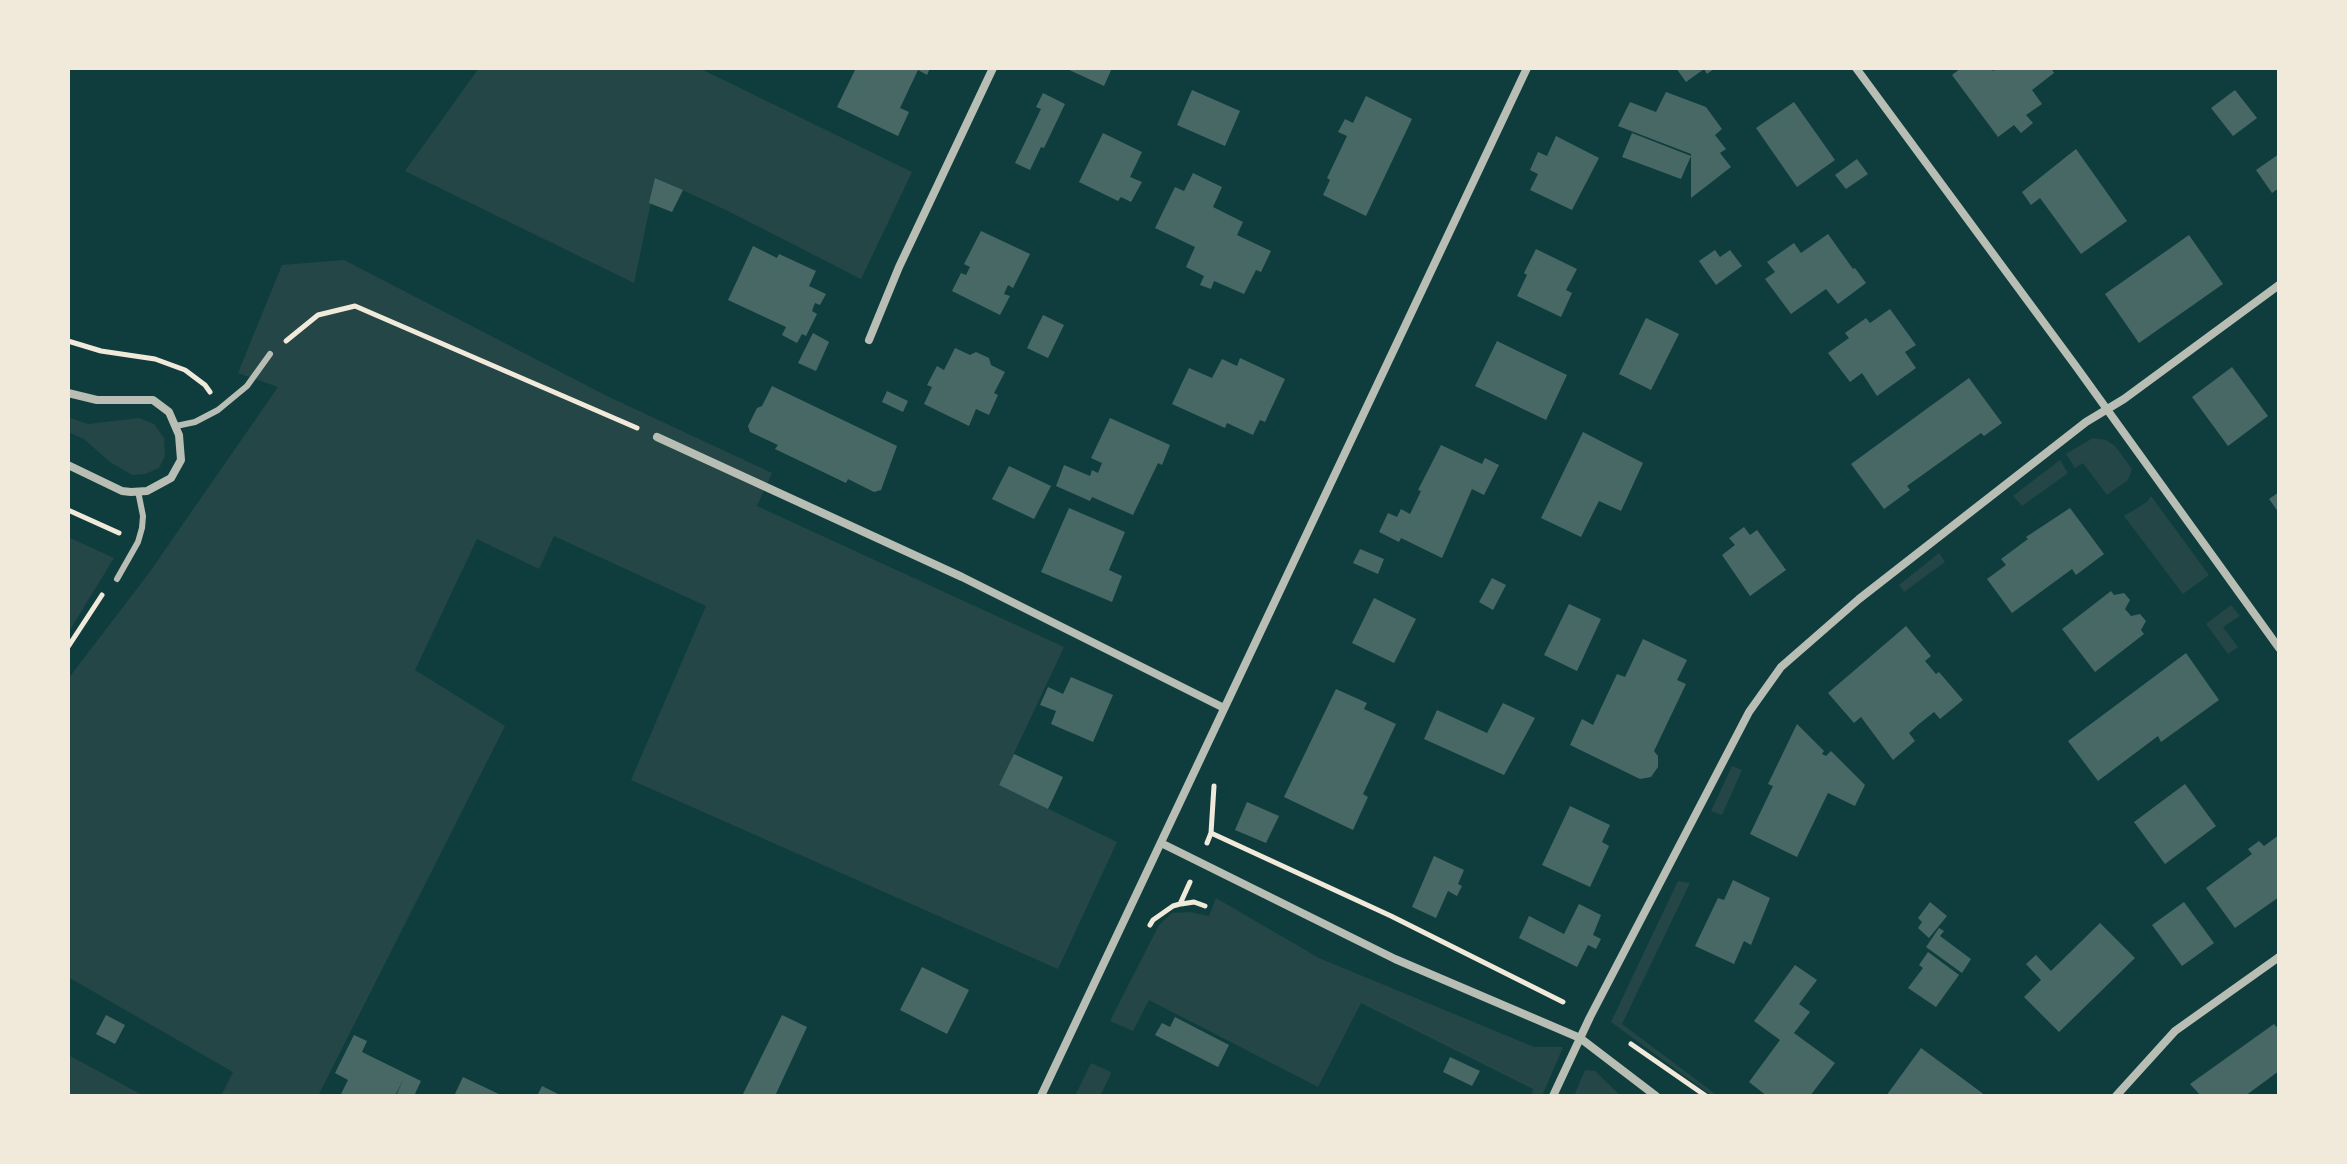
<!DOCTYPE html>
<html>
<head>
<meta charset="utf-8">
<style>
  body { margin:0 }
  #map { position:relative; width:2347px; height:1164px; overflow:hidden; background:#0f3d3e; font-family:"PT Sans",sans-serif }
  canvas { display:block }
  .frame { position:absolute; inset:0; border:70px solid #f1e9da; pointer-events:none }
</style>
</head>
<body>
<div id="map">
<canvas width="2347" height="1164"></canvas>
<div class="frame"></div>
</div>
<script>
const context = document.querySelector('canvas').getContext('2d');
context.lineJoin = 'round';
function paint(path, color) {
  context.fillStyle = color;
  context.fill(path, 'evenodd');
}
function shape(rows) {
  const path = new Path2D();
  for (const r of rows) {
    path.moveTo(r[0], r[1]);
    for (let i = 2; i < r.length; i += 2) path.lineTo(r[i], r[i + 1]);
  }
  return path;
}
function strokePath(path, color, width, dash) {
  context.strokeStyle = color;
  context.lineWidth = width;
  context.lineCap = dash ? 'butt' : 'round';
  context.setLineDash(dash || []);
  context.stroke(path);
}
const green = shape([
  [479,68,699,68,912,172,861,279,728,211,656,178,634,283,405,171],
  [344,260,607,396,772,473,757,506,1064,647,999,785,1117,842,1058,969,631,780,706,606,554,536,539,569,477,539,415,670,505,726,318,1096,221,1096,233,1072,68,977,68,679,149,573,278,387,238,373,282,265],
  [68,417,88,424,139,418,154,424,164,438,165,456,159,468,145,474,132,475,110,462,84,439,68,432],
  [2093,438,2106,440,2115,446,2132,469,2128,480,2107,495,2083,463,2075,468,2066,454],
  [2060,460,2068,473,2022,506,2013,496],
  [2151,496,2209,575,2183,594,2124,516,2147,502],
  [68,537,114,558,68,633],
  [1939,553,1945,562,1904,592,1899,585],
  [2231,605,2240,616,2223,627,2238,647,2228,654,2206,624],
  [1732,766,1742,770,1722,815,1711,811],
  [1678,881,1690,883,1622,1024,1718,1096,1712,1096,1611,1022],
  [1216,898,1319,958,1534,1047,1563,1047,1542,1096,1532,1094,1533,1089,1361,1003,1318,1087,1149,1000,1133,1031,1110,1021,1159,925,1172,913,1190,912,1209,916],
  [68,1055,85,1064,144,1096,68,1096],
  [1091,1063,1111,1072,1110,1076,1100,1096,1075,1096],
  [1585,1070,1595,1071,1621,1096,1574,1096]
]);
const building = shape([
  [856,68,930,68,927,75,918,70,900,108,909,112,898,136,837,107],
  [1065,68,1112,68,1104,86],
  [1676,68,1715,68,1707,74,1704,69,1686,82],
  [1961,68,1991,68,1993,71,1996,68,2051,68,2054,73,2032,90,2042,104,2026,115,2033,123,2021,133,2014,125,1998,137,1952,75],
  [1192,90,1240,111,1225,146,1177,125],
  [2235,90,2257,118,2233,136,2211,108],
  [1666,92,1706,107,1722,129,1715,135,1726,149,1720,153,1731,167,1691,198,1691,154,1618,126,1630,102,1656,112],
  [1043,93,1065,104,1044,148,1041,147,1030,170,1015,163,1041,109,1036,107],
  [1366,96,1412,119,1366,216,1323,195,1330,180,1327,178,1347,136,1338,132,1345,119,1353,123],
  [1794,102,1835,160,1797,187,1756,128],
  [1103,133,1142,152,1130,177,1142,182,1131,202,1121,197,1118,201,1079,182],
  [1632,133,1691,156,1681,179,1622,157],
  [1556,136,1599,158,1572,210,1530,190,1538,174,1530,170,1538,152,1547,156],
  [2076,149,2127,221,2081,254,2040,198,2031,205,2022,192],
  [2279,154,2279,188,2272,193,2256,170],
  [1857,159,1868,174,1846,189,1835,175],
  [1193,173,1222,187,1213,207,1243,222,1237,235,1271,251,1261,272,1256,270,1244,294,1214,281,1211,289,1200,285,1204,276,1186,267,1195,247,1155,228,1175,187,1184,191],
  [655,178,683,190,672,212,649,203],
  [981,231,1030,254,1013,288,1008,285,1004,294,1010,296,1000,315,952,291,961,273,966,275,970,267,964,264],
  [1828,234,1853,269,1855,268,1866,283,1838,304,1826,289,1791,314,1765,279,1775,272,1767,262,1794,243,1801,253],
  [2189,235,2223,284,2139,343,2105,294],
  [753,246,777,258,779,254,816,271,809,286,826,294,820,305,815,303,812,311,817,314,806,336,802,334,797,343,782,335,786,327,728,300],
  [1536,249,1577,269,1566,290,1572,293,1561,317,1517,296,1527,275,1524,273],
  [1715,250,1720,257,1730,250,1742,266,1716,285,1699,261],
  [1890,309,1916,345,1905,352,1916,368,1877,396,1862,373,1850,382,1828,353,1849,338,1845,333,1866,318,1870,323],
  [1043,315,1064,325,1048,358,1027,348],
  [1646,318,1679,334,1651,390,1619,374],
  [813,333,829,342,816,371,798,363],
  [1497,341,1567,375,1546,420,1475,386],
  [955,348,970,355,976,352,989,358,991,365,1005,372,994,393,998,395,989,415,976,409,969,426,924,404,932,387,927,385,937,366,944,370],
  [1240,358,1285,379,1265,422,1260,420,1253,435,1227,423,1225,428,1172,404,1189,368,1212,378,1222,359,1237,366],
  [2232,367,2268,416,2228,446,2192,397],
  [1969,378,2002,423,1984,436,1981,433,1907,486,1910,490,1884,509,1851,464],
  [772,386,897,446,881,490,874,492,848,479,846,483,775,449,778,445,750,432,748,426,757,408,762,406],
  [887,391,908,401,903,412,882,402],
  [1110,418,1170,445,1162,465,1158,463,1133,515,1092,497,1090,501,1056,486,1064,465,1090,476,1092,470,1098,473,1102,463,1091,458],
  [1583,432,1643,463,1621,511,1599,501,1581,537,1541,518],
  [1441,445,1482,464,1485,458,1499,465,1484,495,1472,489,1442,558,1401,538,1399,542,1379,532,1388,513,1397,517,1401,509,1410,514,1421,491,1418,490],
  [1009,466,1051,486,1034,519,992,499],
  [2279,492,2279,513,2269,499],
  [1069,508,1125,532,1109,570,1122,576,1112,602,1041,572],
  [2070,508,2104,554,2076,575,2072,569,2012,613,1987,579,2006,565,2001,559,2028,539,2026,537],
  [1744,527,1750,535,1757,530,1786,570,1750,596,1722,555,1735,545,1729,538],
  [1360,549,1384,559,1378,574,1353,563],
  [1492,578,1506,585,1493,610,1479,602],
  [2111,591,2114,595,2124,593,2130,600,2125,609,2131,616,2140,614,2146,621,2141,630,2144,634,2095,672,2062,629],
  [1374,598,1416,619,1394,663,1352,643],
  [1569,604,1601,619,1577,671,1544,655],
  [1906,626,1931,656,1925,661,1936,674,1939,672,1963,700,1940,719,1934,712,1919,724,1909,733,1915,741,1893,760,1861,717,1854,723,1828,693],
  [1643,639,1687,660,1677,680,1686,684,1654,751,1658,756,1658,767,1651,777,1640,779,1570,745,1582,719,1593,725,1617,674,1625,677],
  [2186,653,2219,700,2161,742,2158,736,2098,781,2068,741],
  [1071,677,1113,695,1093,742,1051,724,1056,711,1040,705,1048,687,1063,694],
  [1336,689,1367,703,1364,709,1396,724,1363,794,1368,797,1353,830,1284,797],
  [1503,703,1535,718,1504,775,1424,739,1437,710,1487,733],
  [1797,724,1824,751,1822,754,1826,756,1831,751,1865,785,1855,806,1828,793,1797,857,1750,834,1773,786,1768,784],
  [1014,754,1063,777,1048,809,999,785],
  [2185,784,2216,826,2165,864,2134,822],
  [1247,802,1279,816,1266,843,1235,830],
  [1570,806,1610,825,1602,842,1609,846,1590,887,1542,865],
  [2279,835,2279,897,2235,928,2206,888,2252,854,2248,849,2259,841,2264,846],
  [1434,856,1464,870,1458,884,1462,886,1457,896,1448,891,1436,918,1412,907],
  [1733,880,1770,898,1751,945,1744,941,1734,964,1695,946,1718,898,1724,900],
  [1930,902,1947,916,1929,938,1918,928,1922,922,1918,918],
  [2184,902,2214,943,2182,966,2152,925],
  [1579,904,1601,915,1593,935,1601,939,1596,949,1588,945,1577,967,1519,938,1529,916,1564,934],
  [2100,923,2135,958,2059,1032,2024,997,2041,980,2026,964,2036,955,2051,971],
  [1939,928,1944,931,1940,936,1971,959,1962,973,1926,947],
  [1928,952,1959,975,1936,1007,1908,988,1923,968,1919,965],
  [1795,965,1817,980,1799,1004,1810,1012,1794,1033,1835,1063,1810,1096,1767,1096,1749,1082,1780,1040,1754,1021],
  [922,967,969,990,947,1034,900,1010],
  [106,1015,125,1025,115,1044,96,1034],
  [782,1015,807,1027,775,1096,742,1096],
  [1175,1017,1229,1045,1218,1067,1155,1035,1162,1023,1170,1027],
  [2274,1024,2279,1030,2279,1071,2245,1096,2201,1096,2190,1084],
  [354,1035,367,1041,362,1052,421,1081,414,1096,396,1096,403,1080,395,1096,340,1096,348,1080,335,1073],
  [1921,1048,1970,1084,1986,1096,1886,1096],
  [1450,1057,1480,1071,1472,1086,1443,1072],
  [463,1077,503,1096,454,1096],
  [542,1086,562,1096,537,1096]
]);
const path = shape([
  [68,341,101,351,155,359,185,370,205,385,210,392],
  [286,341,318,315,355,306,637,428],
  [68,510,119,533],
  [68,647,102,595],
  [1211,833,1391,916,1563,1002],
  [1207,843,1211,833,1214,786],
  [1181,904,1194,902,1205,906],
  [1150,925,1153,920,1173,906,1180,904,1190,882],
  [1631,1044,1706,1096]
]);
const service = shape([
  [176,426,195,422,218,410,247,386,270,354],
  [117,579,138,542,142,528,143,516,138,491]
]);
const minor = shape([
  [1856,68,2075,365,2279,648],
  [869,340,899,267,993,68],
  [68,393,97,400,153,400,169,412,179,435,181,460,171,478,147,491,131,492,122,491,68,465],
  [657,437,962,577,1224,708],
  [1161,843,1395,959,1580,1038,1656,1096],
  [1041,1096,1527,68],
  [1553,1096,1590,1017,1749,712,1781,667,1859,599,2086,422,2124,399,2279,285],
  [2116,1096,2175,1031,2279,957]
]);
paint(green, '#244646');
paint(building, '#486865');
strokePath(path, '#f1e9da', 5);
strokePath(service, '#b8beb3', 6);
strokePath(minor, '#b8beb3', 8);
</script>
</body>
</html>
